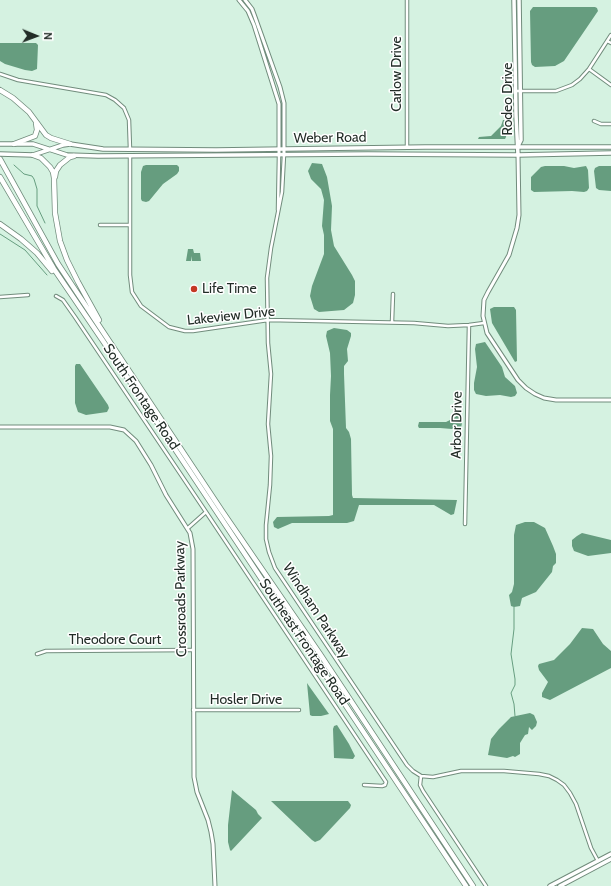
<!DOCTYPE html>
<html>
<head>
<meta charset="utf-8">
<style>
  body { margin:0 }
  #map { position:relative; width:611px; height:886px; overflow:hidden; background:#d5f2e1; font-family:Cabin,sans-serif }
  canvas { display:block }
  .north { position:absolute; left:16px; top:16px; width:40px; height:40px; -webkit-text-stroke:3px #fff; paint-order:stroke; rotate:91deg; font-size:11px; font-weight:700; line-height:16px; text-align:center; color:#222d27 }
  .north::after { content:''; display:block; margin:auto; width:14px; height:18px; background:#222d27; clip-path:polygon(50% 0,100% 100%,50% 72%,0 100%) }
</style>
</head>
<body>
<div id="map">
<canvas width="611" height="886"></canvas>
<div class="north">N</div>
</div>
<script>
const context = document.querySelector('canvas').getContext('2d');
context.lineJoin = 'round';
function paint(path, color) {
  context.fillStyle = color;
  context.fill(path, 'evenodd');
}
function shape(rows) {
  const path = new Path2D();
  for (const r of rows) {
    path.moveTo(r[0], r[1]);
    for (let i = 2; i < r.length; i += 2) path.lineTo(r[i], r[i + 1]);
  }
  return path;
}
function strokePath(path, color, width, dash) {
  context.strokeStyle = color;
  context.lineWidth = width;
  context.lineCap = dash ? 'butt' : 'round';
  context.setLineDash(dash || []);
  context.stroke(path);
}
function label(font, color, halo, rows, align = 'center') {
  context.font = font + ' Cabin,sans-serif';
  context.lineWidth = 3;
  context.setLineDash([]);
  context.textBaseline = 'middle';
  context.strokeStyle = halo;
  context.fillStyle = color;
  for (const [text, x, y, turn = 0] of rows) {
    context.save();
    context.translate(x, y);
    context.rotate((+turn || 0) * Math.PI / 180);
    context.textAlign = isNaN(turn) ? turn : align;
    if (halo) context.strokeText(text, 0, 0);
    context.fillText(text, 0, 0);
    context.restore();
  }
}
const water = shape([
  [533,7,595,7,597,8,598,11,564,61,555,66,535,67,532,65,531,62,530,11],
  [0,43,36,43,38,45,37,69,32,71,25,70,5,64,0,61],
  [503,120,505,120,507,123,506,137,505,139,478,139,479,137,491,136,501,126],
  [312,163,322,164,327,177,332,206,331,230,334,246,352,275,355,281,355,295,353,303,344,310,319,312,314,309,310,296,312,286,324,254,324,235,322,226,324,200,321,189,311,179,308,171],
  [146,165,177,165,179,167,179,171,177,174,163,184,149,201,146,202,142,201,141,199,141,172,143,166],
  [545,166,564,166,574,168,586,166,588,170,589,188,587,191,584,192,572,191,534,192,531,190,531,177,541,167],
  [599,166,611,166,611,191,599,190,596,188,594,171,595,168],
  [188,249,193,249,194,253,200,253,201,261,192,261,191,256,191,261,186,261],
  [494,307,514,307,516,310,517,361,515,362,492,323,490,309],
  [334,328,347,330,351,333,351,336,347,349,348,361,344,366,344,374,346,428,349,432,351,439,352,495,353,498,457,500,454,514,451,515,434,505,359,505,354,521,347,523,292,523,278,529,274,527,273,522,277,517,329,516,333,515,333,429,330,421,330,395,331,376,330,353,326,336,327,331],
  [485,342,502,367,505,377,515,386,517,393,515,396,511,397,500,395,486,396,476,394,474,390,474,383,477,367,475,349,476,344],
  [76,364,80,364,108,405,109,408,107,412,86,415,78,412,75,403,75,366],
  [458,415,461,417,462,423,461,428,452,429,440,428,419,428,418,426,419,422,446,422,452,419],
  [525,522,534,522,545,528,553,546,556,554,556,563,553,566,552,572,536,592,522,598,520,606,514,607,511,606,509,595,512,592,514,584,514,535,516,525],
  [582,533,611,540,611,553,588,556,574,551,572,546,572,540,577,536],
  [582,628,593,629,603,644,611,651,611,668,550,700,542,697,542,693,548,682,539,670,538,666,539,664,554,660,570,644],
  [307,683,309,686,329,714,321,716,312,716,310,715],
  [530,713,534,715,537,722,536,726,532,730,529,727,528,734,525,735,520,743,520,754,515,757,513,756,507,758,488,755,491,739,499,729,511,717],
  [337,725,349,744,355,756,353,759,334,758,333,729,334,726],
  [232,790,256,810,258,814,262,818,231,851,230,850,228,842,228,825],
  [271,801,348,801,351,805,350,808,320,840,315,842,312,840]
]);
const stream = shape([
  [14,165,24,174,32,176,34,179,37,189,37,206,45,223],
  [0,234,25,250,47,275],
  [514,607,514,629,511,654,515,679,515,685,511,693,514,704,515,716]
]);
const minor = shape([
  [607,41,611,43],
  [589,69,611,85],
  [0,74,18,80,106,95,115,100,124,108,129,120,130,149],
  [515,91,556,91,572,85,580,79,589,69,611,35],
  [594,121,601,124,611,124],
  [407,147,407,0],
  [284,155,282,192,271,248,267,278,268,343,271,374,268,424,271,456,270,485,266,525,266,539,269,552,275,568,407,765,413,771,421,776,433,777,461,771,504,771,539,774,549,776,557,780,564,785,570,793,576,804,591,848,598,861],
  [130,156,130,275,132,292,141,306,169,327,185,331,193,331,268,320,414,323,448,326,469,325,484,323],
  [278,210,279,155],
  [100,225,130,225],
  [56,296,63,300,75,317,206,512],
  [0,297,28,295],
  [392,322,393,294],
  [465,524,469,325],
  [188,528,206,512,386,782,385,785,382,786,364,785],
  [37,654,46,651,193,650],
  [193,710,299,710],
  [421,776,420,785,423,791,486,886]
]);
const tertiary = shape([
  [239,0,248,11,254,25,279,104,279,155],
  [245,0,252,9,255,17,280,87,284,103,284,155],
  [518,155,519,215,517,228,509,255,488,292,484,300,483,316,487,333,518,380,526,388,535,394,544,398,556,400,611,400],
  [0,427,110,427,124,430,136,441,151,465,166,495,190,533,193,549,194,777,197,792,208,820,211,832,213,844,215,886]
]);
const secondary = shape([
  [514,0,516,115,518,155],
  [0,144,33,144,67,155,98,156,368,154,518,155,611,153],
  [518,146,521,140,519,0],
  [0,154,33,155,63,145,70,144,103,149,216,150,425,147,611,147],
  [550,886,611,854],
  [560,886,611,859]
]);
const motorway = shape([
  [0,90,13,98,29,112,46,135,51,138,70,144],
  [14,144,35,136,37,130,36,123],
  [33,155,41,158,50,167,53,172,54,178,55,213,60,241,67,260,78,282,99,320],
  [0,159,58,264,222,511,320,654,473,886],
  [0,177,54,269,103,341,466,886],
  [55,177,56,171,60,165,70,157,74,156],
  [0,224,21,239,37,253,52,271]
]);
const markers = [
  [194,289,4,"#c43824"]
];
const streetNames = [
  ["Carlow Drive",397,74,-90],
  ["Rodeo Drive",508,99,-90],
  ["Weber Road",330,138,-1],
  ["Lakeview Drive",231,316,-6],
  ["South Frontage Road",141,397,56],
  ["Arbor Drive",457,425,-89],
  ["Crossroads Parkway",181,599,-91],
  ["Windham Parkway",316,611,57],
  ["Theodore Court",115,640],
  ["Southeast Frontage Road",304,642,56],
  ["Hosler Drive",246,700]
];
const poiNames = [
  ["Life Time",202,289]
];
paint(water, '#669d7f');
strokePath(stream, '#669d7f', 1);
strokePath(minor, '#718c7c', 4.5);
strokePath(tertiary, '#718c7c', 5);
strokePath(secondary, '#718c7c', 5.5);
strokePath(motorway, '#718c7c', 6);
strokePath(minor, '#fff', 2.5);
strokePath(tertiary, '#fff', 3);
strokePath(secondary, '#fff', 3.5);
strokePath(motorway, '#fff', 4.5);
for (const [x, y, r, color] of markers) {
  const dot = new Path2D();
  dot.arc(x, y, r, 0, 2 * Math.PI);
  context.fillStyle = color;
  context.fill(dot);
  strokePath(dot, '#fff', 1.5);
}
label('14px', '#222d27', '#fff', streetNames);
label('14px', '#222d27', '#fff', poiNames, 'left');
</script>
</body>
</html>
